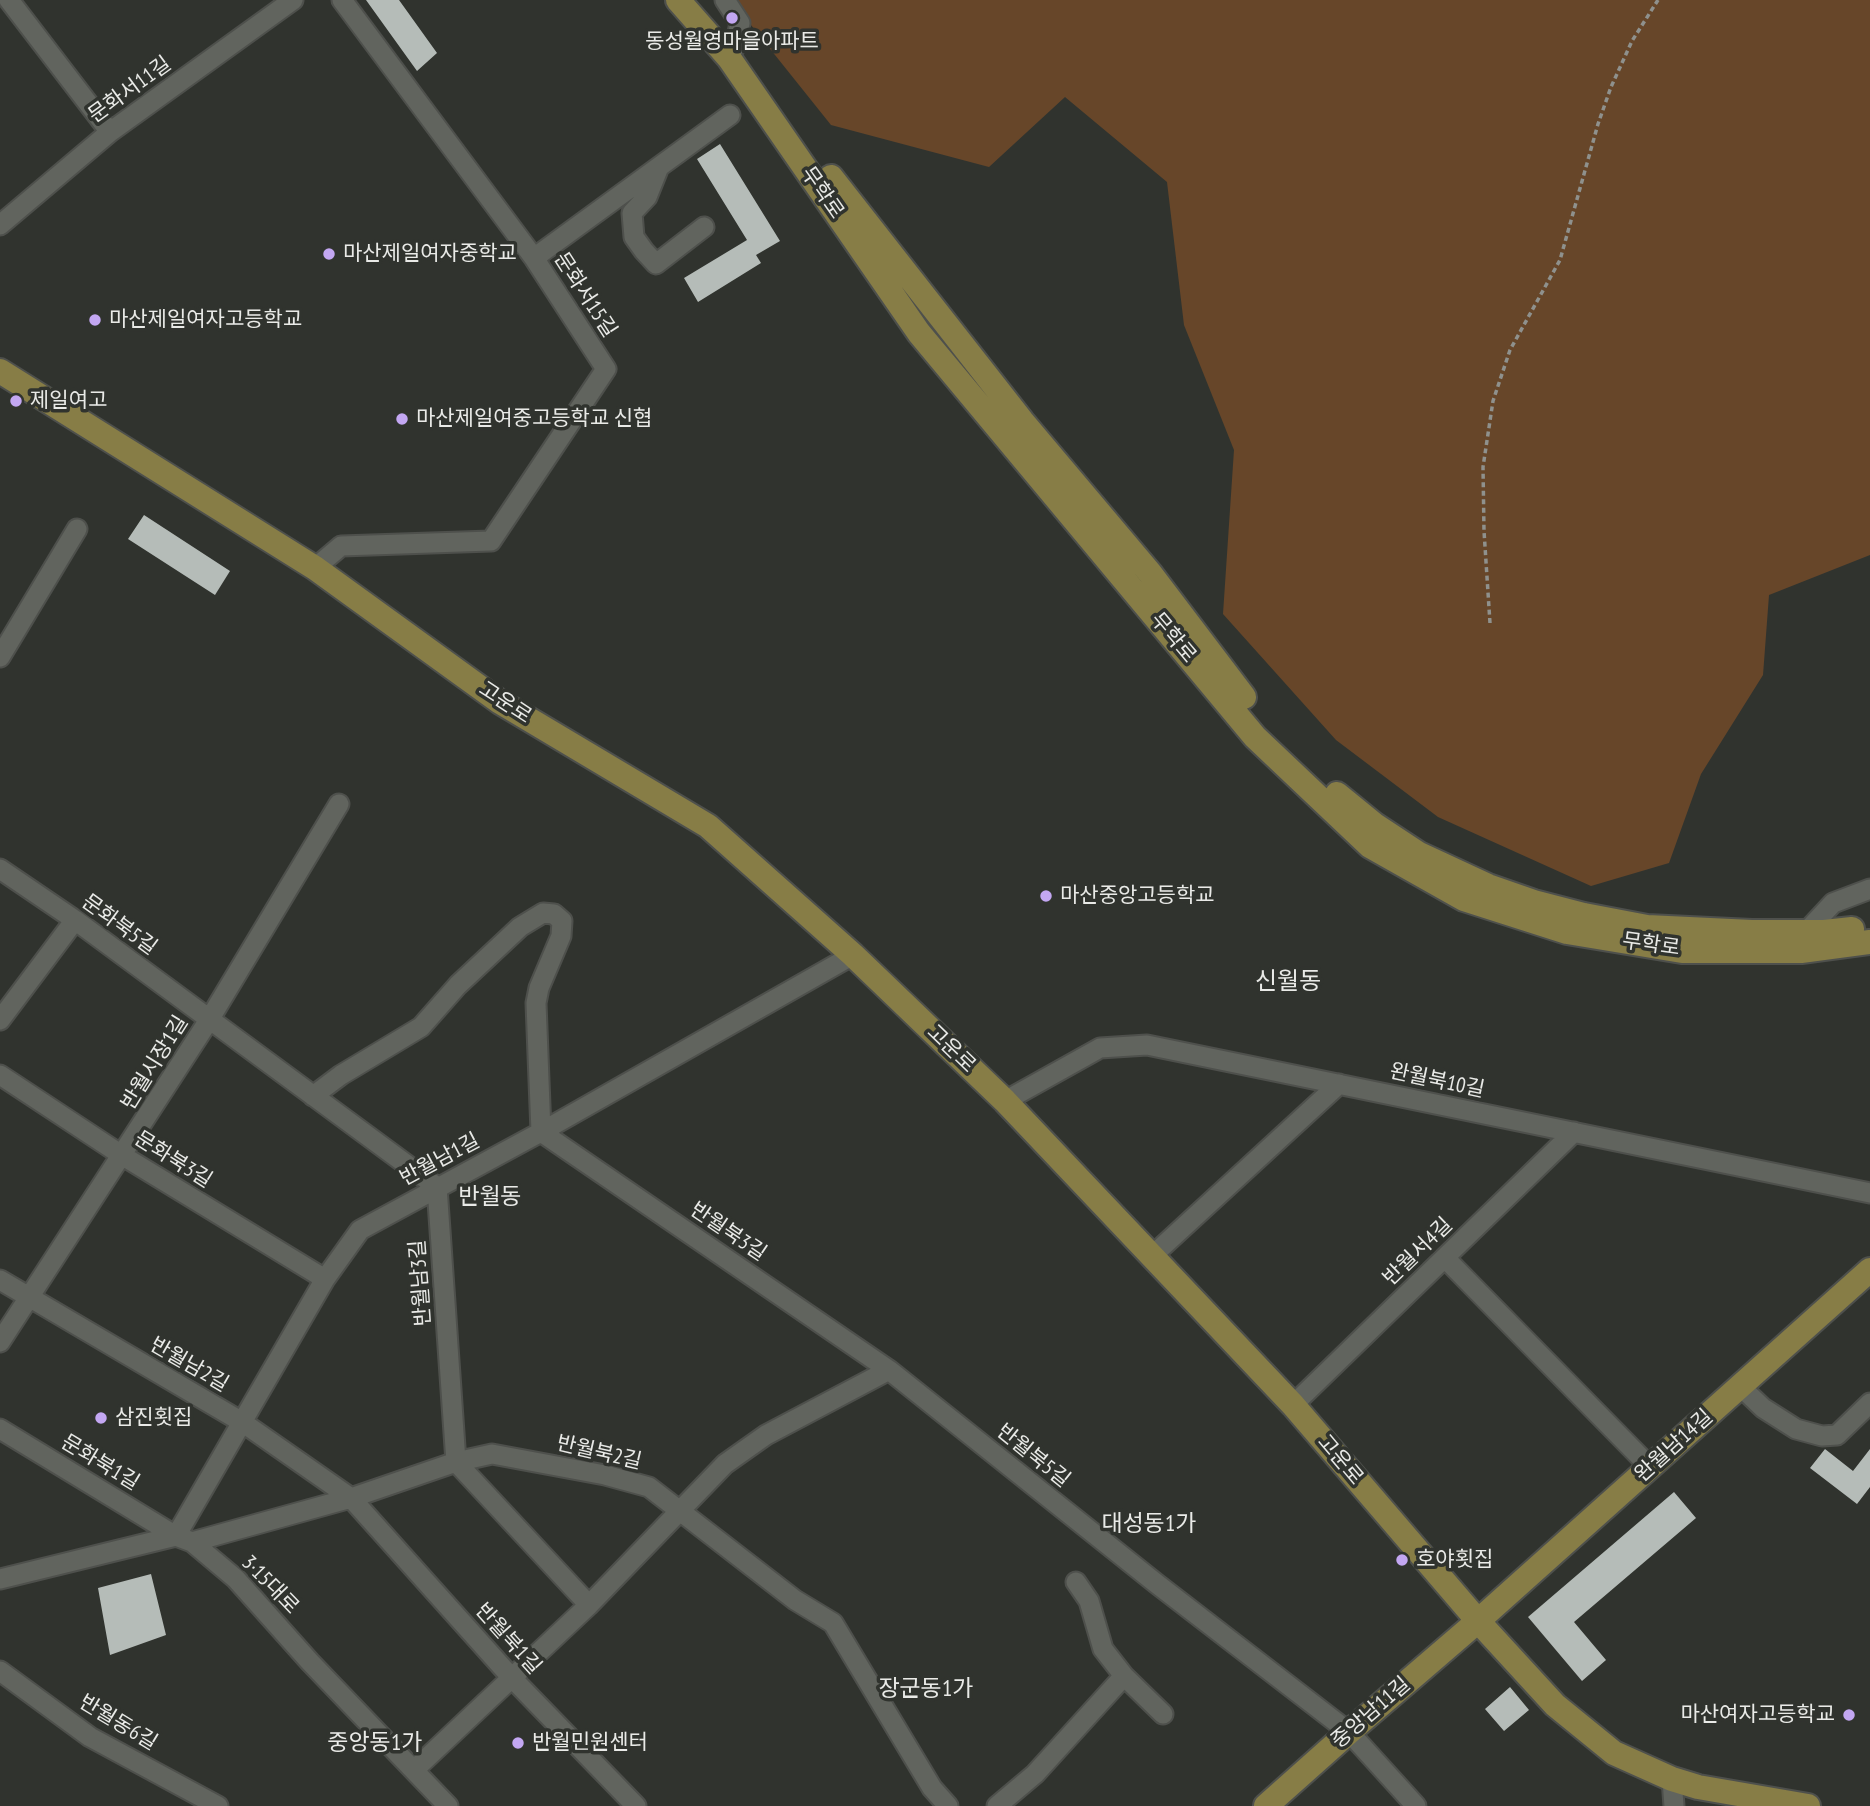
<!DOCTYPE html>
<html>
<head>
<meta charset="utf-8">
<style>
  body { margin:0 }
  canvas { display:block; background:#30332e }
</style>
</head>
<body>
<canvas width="1870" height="1806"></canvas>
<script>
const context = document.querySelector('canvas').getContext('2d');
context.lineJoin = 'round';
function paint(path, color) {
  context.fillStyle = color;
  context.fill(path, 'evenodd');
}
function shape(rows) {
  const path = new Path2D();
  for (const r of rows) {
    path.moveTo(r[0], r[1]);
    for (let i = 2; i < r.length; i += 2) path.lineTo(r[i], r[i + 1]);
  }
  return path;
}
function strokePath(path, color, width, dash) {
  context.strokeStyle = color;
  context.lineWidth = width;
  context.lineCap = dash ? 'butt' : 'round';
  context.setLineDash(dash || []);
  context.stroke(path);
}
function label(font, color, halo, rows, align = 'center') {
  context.font = font + ' "PT Sans Narrow","Noto Sans KR",sans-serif';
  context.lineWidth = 7;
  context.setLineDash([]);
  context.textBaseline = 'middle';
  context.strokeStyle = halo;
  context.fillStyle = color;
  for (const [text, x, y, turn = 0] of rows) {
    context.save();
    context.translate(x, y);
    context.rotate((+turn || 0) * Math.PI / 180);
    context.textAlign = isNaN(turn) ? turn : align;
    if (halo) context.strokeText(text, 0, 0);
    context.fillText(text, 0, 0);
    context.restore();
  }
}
const green = shape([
  [731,0,1870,0,1870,555,1769,595,1763,675,1701,774,1669,863,1591,886,1438,817,1336,740,1223,614,1234,450,1184,325,1167,182,1065,97,989,167,831,125]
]);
const building = shape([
  [366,0,399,0,437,53,417,71],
  [720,144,780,241,756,255,761,263,698,302,684,278,747,240,697,159],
  [144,515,230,571,215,595,128,539],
  [1825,1449,1853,1471,1870,1449,1870,1487,1857,1504,1810,1468],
  [1674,1492,1696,1518,1574,1622,1606,1660,1582,1681,1528,1617],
  [151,1574,166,1635,110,1655,98,1588],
  [1510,1687,1529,1710,1504,1731,1485,1709]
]);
const path = shape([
  [1490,623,1484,531,1483,467,1493,401,1510,350,1560,260,1598,124,1611,87,1632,41,1658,0]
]);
const minor = shape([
  [9,0,110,132],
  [725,0,740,23,735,47],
  [659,167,647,197,632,213,634,237,644,251,656,264,704,227],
  [0,225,110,132,293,0],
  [534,258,730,115],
  [315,568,341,546,491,541,606,369,534,258,342,0],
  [0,657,77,529],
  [0,869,75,920,437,1187,456,1462,589,1605],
  [1806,932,1833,903,1870,889],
  [0,1020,75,920],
  [0,1075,123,1156,325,1279],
  [313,1096,341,1075,421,1027,458,985,520,927,543,913,554,914,562,921,561,936,539,988,536,1003,541,1132,889,1370,1157,1584,1349,1732,1416,1806],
  [1005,1101,1100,1048,1147,1045,1870,1193],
  [1152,1256,1339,1084],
  [1445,1258,1651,1468],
  [0,1280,242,1422,351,1498,511,1677,636,1806],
  [0,1342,209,1020,339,804],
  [1741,1387,1763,1408,1796,1429,1822,1436,1837,1435,1870,1403],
  [1293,1405,1574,1132],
  [0,1429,176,1536,325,1279,360,1230,541,1132,853,955],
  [192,1542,351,1498,456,1462,492,1454,605,1475,649,1487,795,1600,833,1623,932,1788,948,1806],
  [0,1579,176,1536,192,1542,236,1579,310,1662,448,1806],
  [1076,1582,1089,1601,1103,1649,1124,1676],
  [0,1671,90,1737,218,1806],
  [414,1770,589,1605,725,1464,766,1435,889,1370],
  [1672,1779,1674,1806],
  [997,1806,1035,1774,1124,1676,1163,1714]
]);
const major = shape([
  [678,0,729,58,919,333,1255,737,1370,846,1464,899,1567,932,1682,951,1801,951,1870,942],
  [831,177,1022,421,1150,573,1244,697],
  [0,371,315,568,500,702,708,826,853,955,1005,1101,1293,1405,1478,1621,1555,1705,1614,1753,1672,1779,1698,1787,1808,1806],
  [1337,794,1375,825,1419,854,1488,886,1534,902,1584,915,1647,927,1752,932,1824,932,1852,929],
  [1266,1806,1349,1732,1478,1621,1870,1270]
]);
const markers = [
  [732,18,7,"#c3a7f2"],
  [329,254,7,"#c3a7f2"],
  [95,320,7,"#c3a7f2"],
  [16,401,7,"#c3a7f2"],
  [402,419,7,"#c3a7f2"],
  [1046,896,7,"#c3a7f2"],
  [101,1418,7,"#c3a7f2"],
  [1402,1560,7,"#c3a7f2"],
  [1849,1715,7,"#c3a7f2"],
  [518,1743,7,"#c3a7f2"]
];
const poiNames = [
  ["동성월영마을아파트",732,42,"center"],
  ["마산제일여자중학교",343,254],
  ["마산제일여자고등학교",109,320],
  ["제일여고",30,401],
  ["마산제일여중고등학교 신협",416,419],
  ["마산중앙고등학교",1060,896],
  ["삼진횟집",115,1418],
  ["호야횟집",1416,1560],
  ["마산여자고등학교",1835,1715,"right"],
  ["반월민원센터",532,1743]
];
const streetNames = [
  ["문화서11길",130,90,-36],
  ["무학로",822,193,55],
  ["문화서15길",585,295,57],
  ["무학로",1173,638,50],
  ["고운로",505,703,33],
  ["문화북5길",119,925,36],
  ["무학로",1651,945,8],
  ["고운로",951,1049,44],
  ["반월시장1길",155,1063,-58],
  ["완월북10길",1437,1081,12],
  ["문화북3길",173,1160,32],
  ["반월남1길",440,1160,-28],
  ["반월북3길",728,1232,34],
  ["반월서4길",1418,1252,-44],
  ["반월남3길",421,1283,-94],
  ["반월남2길",189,1365,30],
  ["완월남14길",1674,1446,-42],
  ["반월북2길",599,1453,13],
  ["반월북5길",1033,1456,39],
  ["고운로",1340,1460,50],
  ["문화북1길",100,1463,31],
  ["3·15대로",270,1585,46],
  ["반월북1길",508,1639,48],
  ["중앙남11길",1371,1713,-41],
  ["반월동6길",118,1723,31]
];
const neighbourhoodNames = [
  ["반월동",490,1197],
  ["대성동1가",1149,1524],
  ["장군동1가",926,1689],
  ["중앙동1가",375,1743]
];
const quarterNames = [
  ["신월동",1288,982]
];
paint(green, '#674629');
paint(building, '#b5bcb8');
strokePath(minor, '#4e504c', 23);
strokePath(major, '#4e504c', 28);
strokePath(path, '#8f918d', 3.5, [5, 3.5]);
strokePath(minor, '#61645e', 19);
strokePath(major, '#877d46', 24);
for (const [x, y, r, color] of markers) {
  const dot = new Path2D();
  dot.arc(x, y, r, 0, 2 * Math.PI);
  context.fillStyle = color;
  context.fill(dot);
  strokePath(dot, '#30332e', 2.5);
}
label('21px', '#e9eae7', '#30332e', poiNames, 'left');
label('21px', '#e9eae7', '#30332e', streetNames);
label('23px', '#e9eae7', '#30332e', neighbourhoodNames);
label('24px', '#e9eae7', '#30332e', quarterNames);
</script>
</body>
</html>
